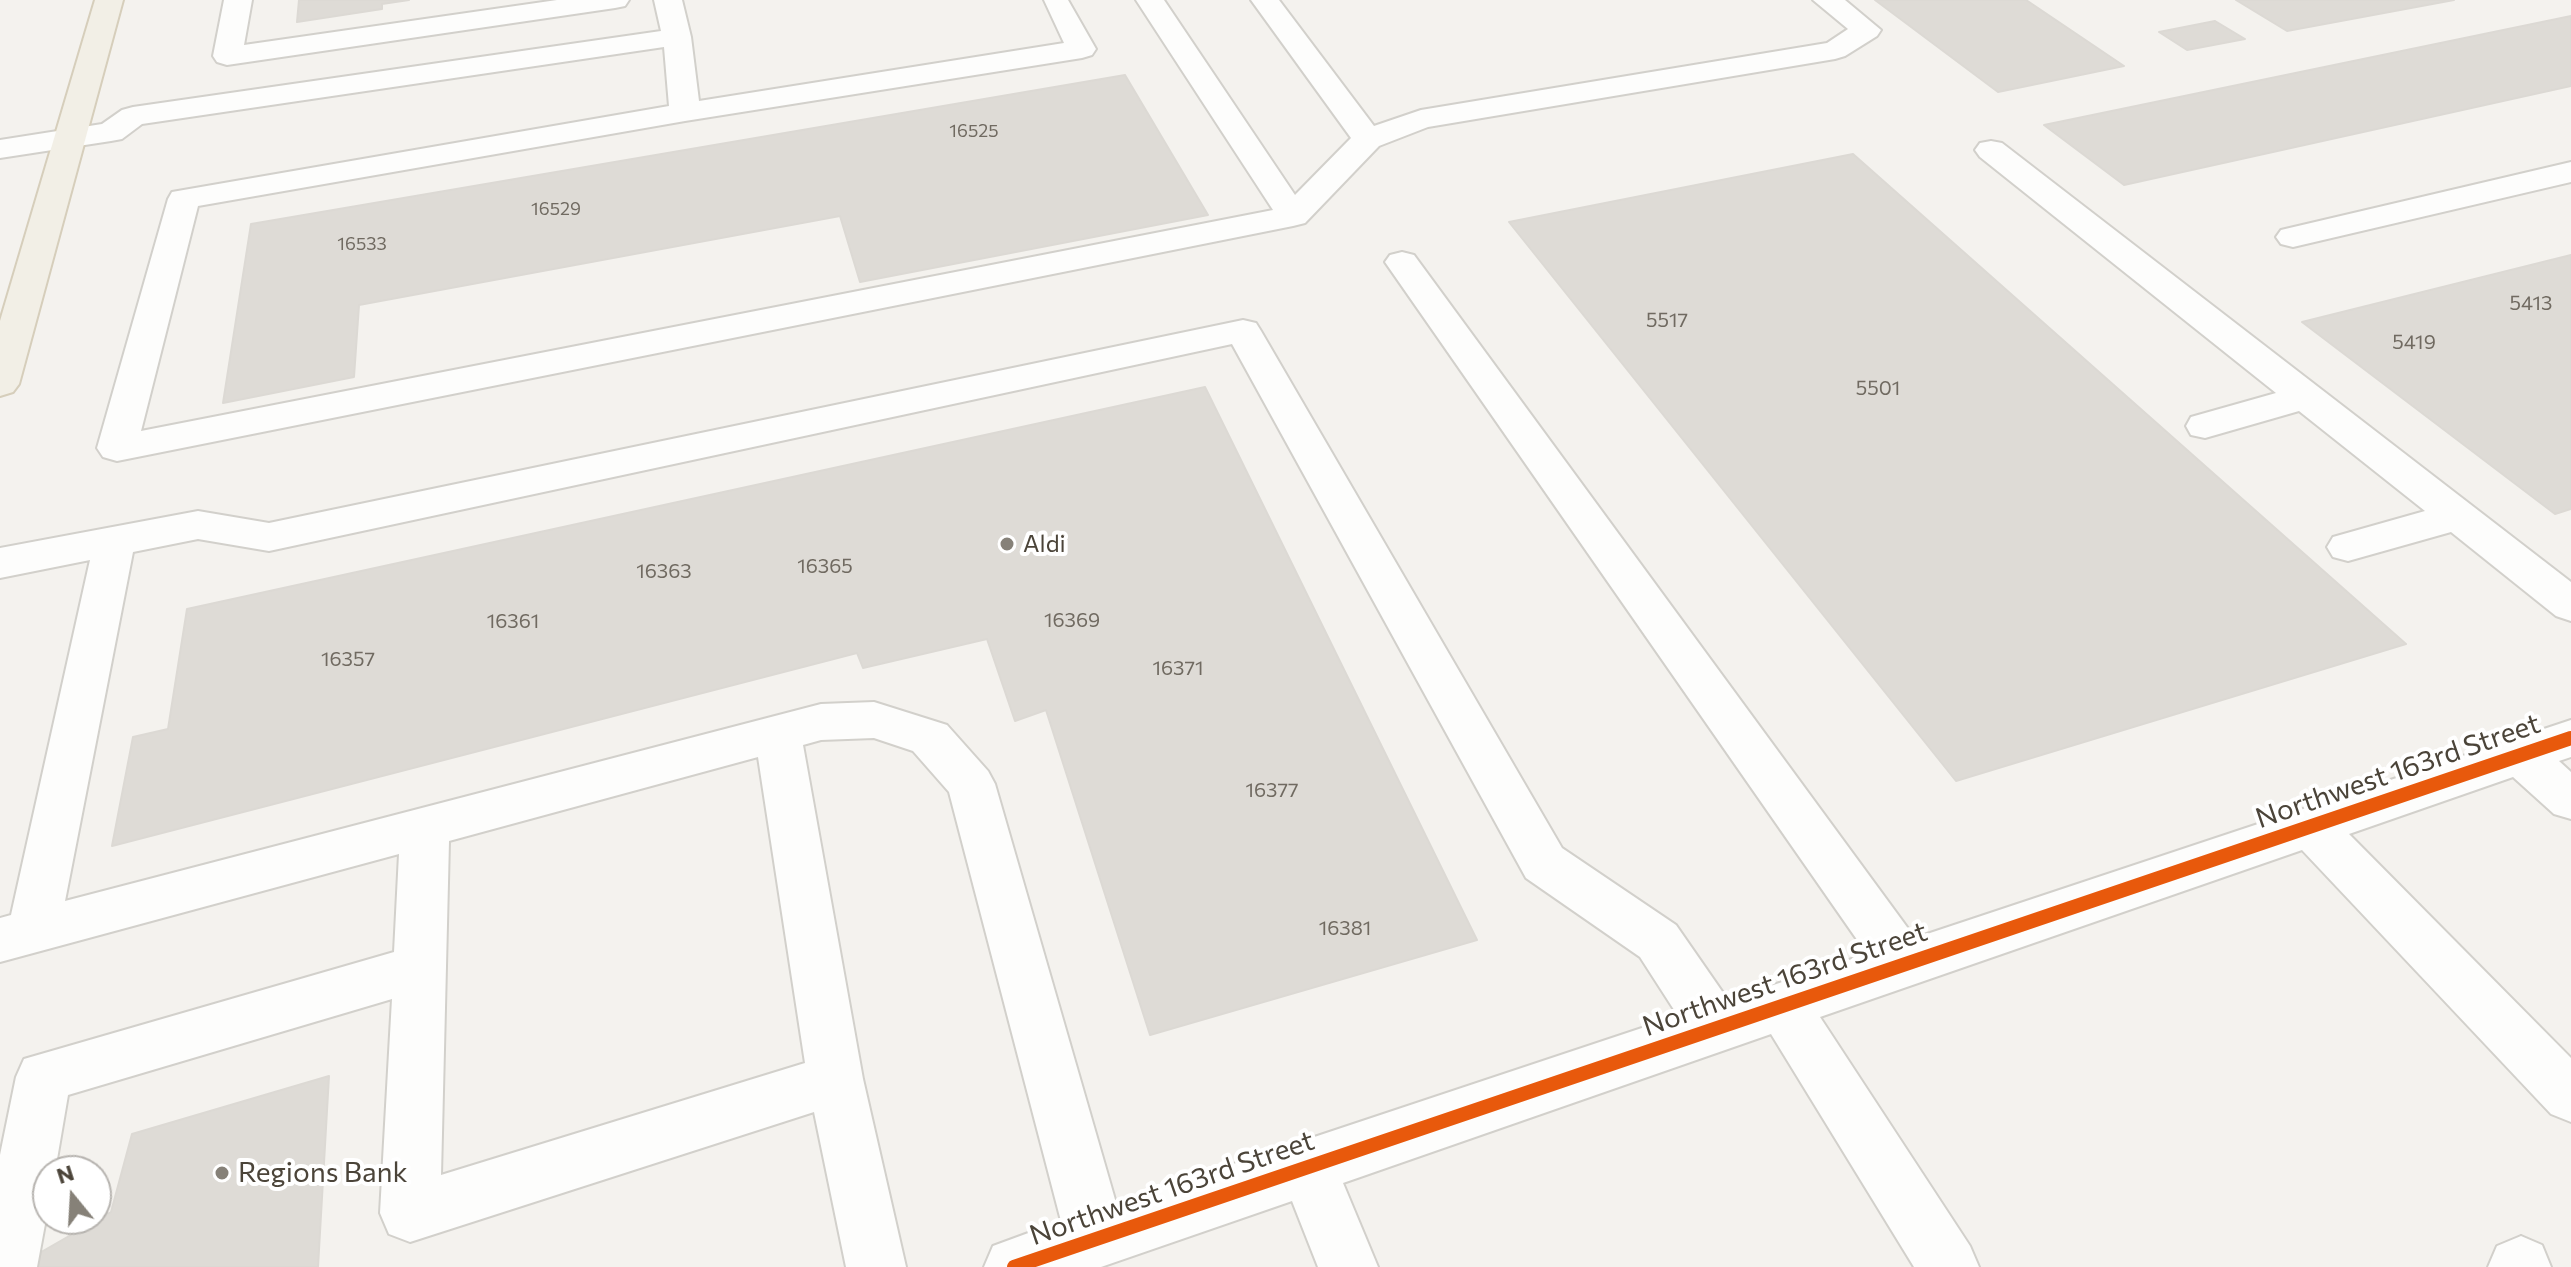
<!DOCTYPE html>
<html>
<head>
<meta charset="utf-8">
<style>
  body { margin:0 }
  #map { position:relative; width:2571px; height:1267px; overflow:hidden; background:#f4f2ee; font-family:Commissioner,sans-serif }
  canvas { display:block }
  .north { position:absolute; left:32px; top:1155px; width:80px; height:80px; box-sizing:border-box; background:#fff; border:2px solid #b7b4b0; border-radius:50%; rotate:342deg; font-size:22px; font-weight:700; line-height:32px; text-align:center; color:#4b4439 }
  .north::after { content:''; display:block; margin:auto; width:28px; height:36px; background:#868178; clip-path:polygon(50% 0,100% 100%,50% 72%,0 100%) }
</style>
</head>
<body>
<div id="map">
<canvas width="2571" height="1267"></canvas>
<div class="north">N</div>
</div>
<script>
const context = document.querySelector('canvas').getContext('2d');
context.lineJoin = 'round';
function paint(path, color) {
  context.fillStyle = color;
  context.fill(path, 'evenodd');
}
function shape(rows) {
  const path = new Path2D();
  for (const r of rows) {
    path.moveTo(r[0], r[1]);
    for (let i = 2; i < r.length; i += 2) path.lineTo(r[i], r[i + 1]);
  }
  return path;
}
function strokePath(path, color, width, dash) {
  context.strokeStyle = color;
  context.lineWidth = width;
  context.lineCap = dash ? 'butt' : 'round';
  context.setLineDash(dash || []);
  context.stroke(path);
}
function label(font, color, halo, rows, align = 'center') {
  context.font = font + ' Commissioner,sans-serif';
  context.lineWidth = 8;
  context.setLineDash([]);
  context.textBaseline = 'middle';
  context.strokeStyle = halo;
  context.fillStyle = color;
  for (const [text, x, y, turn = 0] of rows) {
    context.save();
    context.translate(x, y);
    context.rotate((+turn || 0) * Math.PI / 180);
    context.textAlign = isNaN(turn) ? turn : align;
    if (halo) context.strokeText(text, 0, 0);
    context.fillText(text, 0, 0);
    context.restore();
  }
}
const building = shape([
  [299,0,409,0,382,4,382,9,297,22,299,0],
  [1875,0,2026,0,2124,66,1998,92,1875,0],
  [2236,0,2454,0,2287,31,2236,0],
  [2571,16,2571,86,2124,185,2044,125,2571,16],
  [2215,21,2245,39,2187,50,2159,32,2215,21],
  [1125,75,1208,215,860,282,840,216,359,305,354,377,223,403,251,224,1125,75],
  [1853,154,2406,644,1956,781,1509,222,1853,154],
  [2571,255,2571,509,2555,514,2302,322,2571,255],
  [1205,387,1477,940,1150,1035,1046,710,1015,721,987,639,863,668,857,653,112,846,133,737,168,729,187,609,1205,387],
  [329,1076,318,1267,15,1267,111,1212,132,1134,329,1076]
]);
const minor = shape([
  [224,0,252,0,244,45,557,0,629,0,625,6,615,8,227,65,217,62,213,56,224,0],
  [654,0,682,0,691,37,699,101,1064,43,1044,0,1068,0,1096,49,1092,55,1082,58,685,121,198,206,141,431,1273,210,1136,0,1164,0,1295,195,1351,138,1251,0,1279,0,1374,126,1421,110,1827,43,1848,29,1813,0,1845,0,1881,30,1877,36,1845,56,1835,59,1428,127,1379,146,1305,223,1293,226,117,461,103,457,97,448,168,199,172,192,669,106,664,47,142,124,122,139,111,141,0,158,0,140,102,124,122,110,133,107,661,31,654,0],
  [1991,141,2002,143,2571,582,2571,621,2556,616,2451,532,2348,561,2333,557,2327,547,2333,537,2425,511,2299,411,2205,438,2191,435,2186,426,2191,417,2276,393,1980,157,1975,150,1980,143,1991,141],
  [2571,162,2571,182,2293,247,2281,244,2276,237,2281,230,2571,162],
  [1402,252,1414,255,1915,938,2571,720,2571,757,2559,761,2571,772,2571,819,2554,814,2513,777,2349,834,2571,1058,2571,1122,2551,1114,2302,850,1820,1017,1970,1246,1979,1267,1914,1267,1771,1034,1343,1183,1378,1267,1318,1267,1292,1201,1101,1267,984,1267,993,1246,1061,1221,949,792,913,751,874,738,821,740,803,745,863,1079,906,1267,846,1267,814,1112,410,1242,389,1234,380,1213,392,999,68,1095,55,1171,48,1171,48,1208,37,1267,0,1267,0,1155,16,1077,24,1059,394,952,399,854,0,962,0,918,11,915,90,560,0,578,0,548,198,511,269,523,1243,320,1256,323,1261,331,1562,848,1676,925,1728,1000,1867,954,1385,262,1390,255,1402,252],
  [1232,344,1526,878,1640,957,1678,1016,1116,1203,995,784,988,771,947,725,874,702,821,704,65,901,133,552,198,539,269,551,1232,344],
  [758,757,805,1063,441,1175,449,841,758,757],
  [2521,1236,2542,1245,2551,1267,2488,1267,2497,1246,2521,1236]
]);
const major = shape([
  [95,0,123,0,19,384,13,392,0,396,0,321,95,0]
]);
const cycleway = shape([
  [1014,1267,2571,738]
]);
const markers = [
  [1007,544,8,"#868178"],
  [222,1173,8,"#868178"]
];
const farNumbernames = [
  ["16525",974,131],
  ["16529",556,209],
  ["16533",362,244]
];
const numberNames = [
  ["5413",2531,303],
  ["5517",1667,320],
  ["5419",2414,342],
  ["5501",1878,388],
  ["16365",825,566],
  ["16363",664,571],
  ["16369",1072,620],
  ["16361",513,621],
  ["16357",348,659],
  ["16371",1178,668],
  ["16377",1272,790],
  ["16381",1345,928]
];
const poiNames = [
  ["Aldi",1023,544]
];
const nearStreetnames = [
  ["Northwest 163rd Street",2398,771,-19],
  ["Northwest 163rd Street",1785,979,-19],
  ["Northwest 163rd Street",1172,1188,-19]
];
const nearPoinames = [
  ["Regions Bank",238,1173]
];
paint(building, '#dedbd6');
strokePath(building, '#dcd9d4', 2);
strokePath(minor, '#d2d0cb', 4);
strokePath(major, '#d6cebb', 4);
paint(minor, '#fdfdfc');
paint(major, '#f2efe6');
strokePath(cycleway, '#e8590c', 14);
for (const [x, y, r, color] of markers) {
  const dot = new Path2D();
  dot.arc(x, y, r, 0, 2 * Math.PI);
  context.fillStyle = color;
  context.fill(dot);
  strokePath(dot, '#fff', 3);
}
label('18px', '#706a61', null, farNumbernames);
label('20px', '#706a61', null, numberNames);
label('24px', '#4b4439', '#fff', poiNames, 'left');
label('28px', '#4b4439', '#fff', nearStreetnames);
label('28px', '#4b4439', '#fff', nearPoinames, 'left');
</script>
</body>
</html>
